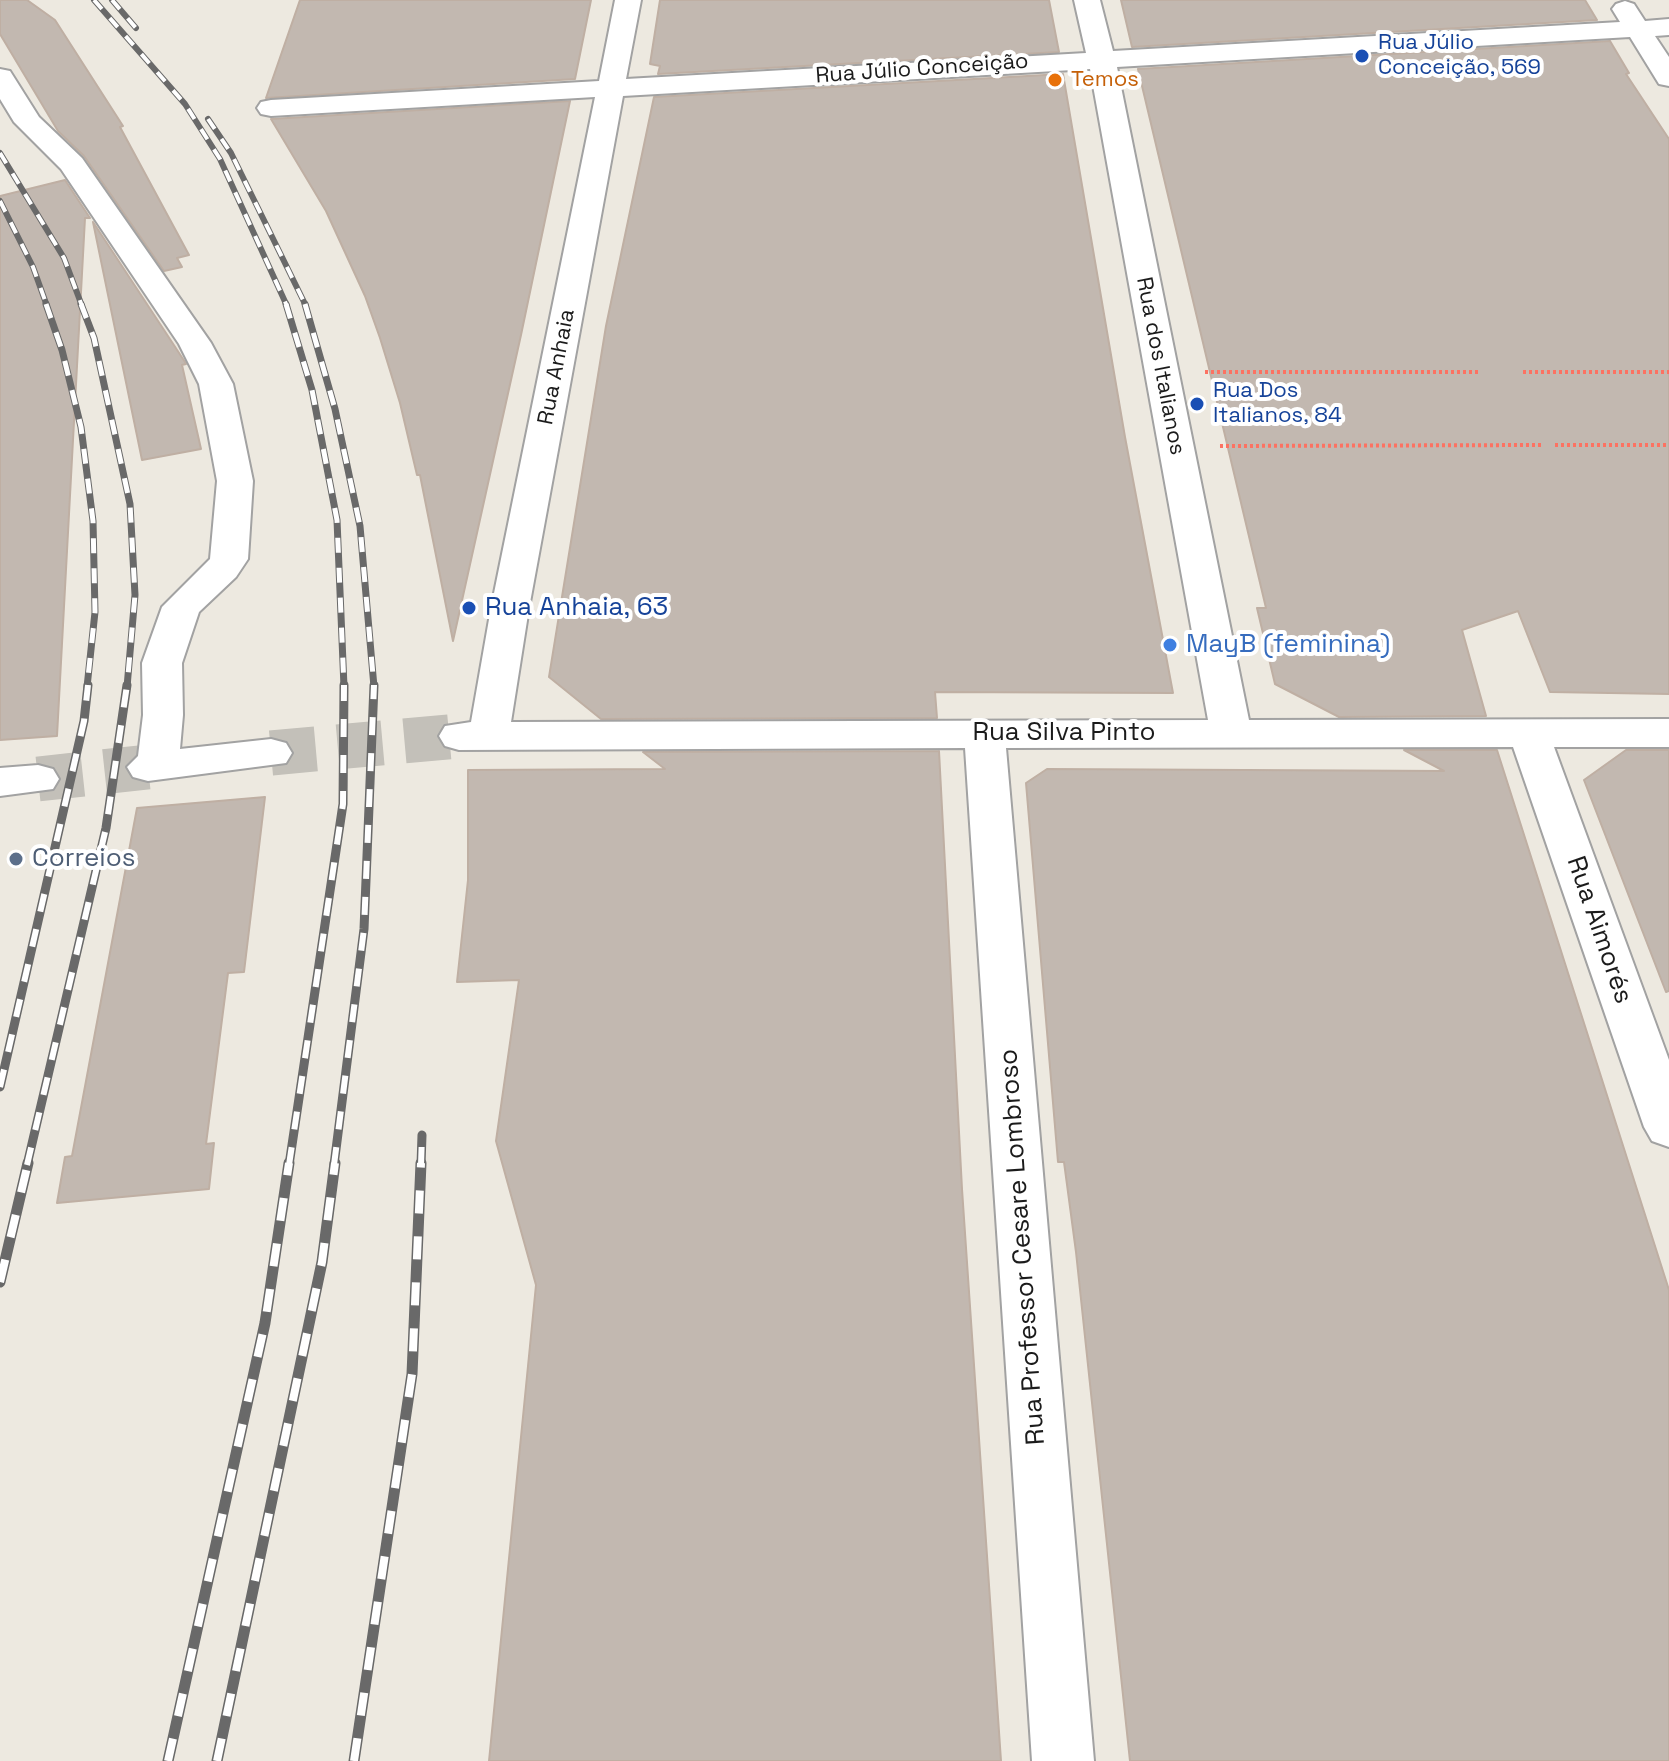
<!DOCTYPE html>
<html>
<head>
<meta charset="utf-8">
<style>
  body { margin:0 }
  canvas { display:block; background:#ede9e0 }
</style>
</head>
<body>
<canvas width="1669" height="1761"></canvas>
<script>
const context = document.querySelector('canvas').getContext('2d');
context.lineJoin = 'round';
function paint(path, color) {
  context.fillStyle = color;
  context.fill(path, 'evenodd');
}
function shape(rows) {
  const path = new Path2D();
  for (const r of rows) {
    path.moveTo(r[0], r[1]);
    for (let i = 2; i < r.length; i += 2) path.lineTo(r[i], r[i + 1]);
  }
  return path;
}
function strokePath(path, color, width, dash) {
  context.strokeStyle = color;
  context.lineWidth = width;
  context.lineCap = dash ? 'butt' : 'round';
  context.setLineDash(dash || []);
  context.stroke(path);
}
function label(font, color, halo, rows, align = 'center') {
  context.font = font + ' "Space Grotesk",sans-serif';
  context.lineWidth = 8;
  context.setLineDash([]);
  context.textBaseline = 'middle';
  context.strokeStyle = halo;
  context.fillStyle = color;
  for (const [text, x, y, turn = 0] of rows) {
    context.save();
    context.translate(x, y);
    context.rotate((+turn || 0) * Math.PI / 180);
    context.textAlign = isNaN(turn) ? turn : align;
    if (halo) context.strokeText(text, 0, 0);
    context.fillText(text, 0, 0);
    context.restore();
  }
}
const building = shape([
  [0,0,27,0,55,20,123,126,120,127,189,255,177,258,182,267,164,271,84,156,58,131,0,34,0,0],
  [300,0,591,0,575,79,266,98,300,0],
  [660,0,1049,0,1059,52,658,74,660,66,650,64,660,0],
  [1121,0,1585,0,1597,20,1132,47,1121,0],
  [1610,41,1629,73,1626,74,1669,139,1669,694,1550,692,1518,611,1462,630,1486,716,1339,717,1275,684,1257,608,1266,608,1138,69,1610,41],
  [1063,74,1125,437,1173,693,935,692,937,718,601,719,549,677,606,326,654,97,1063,74],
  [570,101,521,335,453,641,420,475,417,475,400,403,380,338,365,296,326,211,271,119,570,101],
  [65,180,90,218,85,218,57,736,0,740,0,196,65,180],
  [93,222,185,362,186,364,182,365,201,449,142,460,93,222],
  [1404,750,1497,750,1669,1290,1669,1761,1130,1761,1076,1252,1064,1162,1058,1162,1026,783,1047,769,1444,771,1404,750],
  [1626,750,1669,750,1669,991,1666,992,1584,780,1626,750],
  [939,751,962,1189,1001,1761,489,1761,536,1285,496,1141,519,980,457,982,468,880,468,770,665,769,643,752,939,751],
  [265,797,244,972,228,973,206,1144,214,1143,209,1189,57,1203,65,1157,72,1156,137,808,265,797]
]);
const minorTunnel = shape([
  [271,753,459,736],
  [38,779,148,767]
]);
const path = shape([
  [1205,372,1480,372],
  [1523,372,1669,372],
  [1555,445,1669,445],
  [1220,446,1541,445]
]);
const minor = shape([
  [615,0,641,0,626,79,1086,53,1074,0,1100,0,1113,51,1620,22,1612,9,1616,4,1625,1,1634,4,1645,21,1669,19,1669,35,1655,36,1669,57,1669,86,1659,84,1630,37,1117,67,1249,720,1669,719,1669,747,1554,747,1669,1060,1669,1147,1652,1141,1644,1127,1513,747,1006,748,1094,1761,1032,1761,965,748,459,750,445,746,439,736,445,726,471,722,491,608,595,97,271,116,261,114,257,108,261,102,271,100,599,81,615,0],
  [1090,69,1208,720,511,722,529,608,623,96,1090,69],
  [0,69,10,71,39,117,82,158,211,343,233,384,253,481,248,559,236,577,199,612,182,663,183,715,180,749,271,739,286,743,292,753,286,763,148,781,133,777,127,767,138,756,143,715,142,663,162,607,210,559,217,481,199,384,179,344,61,169,14,122,0,99,0,69],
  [38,765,53,769,59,779,53,789,0,796,0,768,38,765]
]);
const railFar3 = shape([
  [94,0,185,104,220,159,287,306],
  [112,0,136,28],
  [208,119,231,153,306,306],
  [0,153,64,258,82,306],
  [0,201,33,267,47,306]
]);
const railFar2 = shape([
  [46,304,62,350,81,427,93,521,95,612,87,687],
  [81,304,94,338,130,504,135,595,127,687],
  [286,304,312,390,337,520,344,687],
  [305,304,335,409,360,526,374,687]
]);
const railFar1 = shape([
  [0,1087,84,721,88,685],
  [27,1165,106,828,127,685],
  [289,1165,343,804,344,685],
  [334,1165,364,929,374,685],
  [421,1165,422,1135]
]);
const rail = shape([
  [0,1282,28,1163],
  [168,1761,265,1323,289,1163],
  [217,1761,322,1262,335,1163],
  [354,1761,412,1374,421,1163]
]);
const markers = [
  [1362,56,8,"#1a4fb4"],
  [1055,80,8,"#e8710a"],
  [1197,404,8,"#1a4fb4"],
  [469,608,8,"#1a4fb4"],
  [1170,645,8,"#3f7fe0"],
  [16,859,8,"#5c6f8a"]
];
const farTransitnames = [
  ["Rua Júlio",1378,43],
  ["Conceição, 569",1378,68],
  ["Rua Dos",1213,391],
  ["Italianos, 84",1213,416]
];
const farStreetnames = [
  ["Rua Júlio Conceição",922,69,-4],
  ["Rua dos Italianos",1160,366,79],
  ["Rua Anhaia",557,367,-79]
];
const farFoodnames = [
  ["Temos",1071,80]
];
const transitNames = [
  ["Rua Anhaia, 63",485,608]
];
const shopNames = [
  ["MayB (feminina)",1186,645]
];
const streetNames = [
  ["Rua Silva Pinto",1064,733],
  ["Rua Aimorés",1599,930,71],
  ["Rua Professor Cesare Lombroso",1023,1247,-94]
];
const serviceNames = [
  ["Correios",32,859]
];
paint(building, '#c2b8b0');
strokePath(building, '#bfafa3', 2);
strokePath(minorTunnel, '#c3c0b9', 45, [45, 22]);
strokePath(minor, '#a2a2a2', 4);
strokePath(path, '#fc7262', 4, [3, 3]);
paint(minor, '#fff');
strokePath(railFar3, '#696969', 6);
strokePath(railFar2, '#696969', 7);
strokePath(railFar1, '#696969', 9);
strokePath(rail, '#696969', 11);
strokePath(railFar3, '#fff', 4, [12]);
strokePath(railFar2, '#fff', 5, [15]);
strokePath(railFar1, '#fff', 6, [18]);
strokePath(rail, '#fff', 8, [23]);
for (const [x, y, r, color] of markers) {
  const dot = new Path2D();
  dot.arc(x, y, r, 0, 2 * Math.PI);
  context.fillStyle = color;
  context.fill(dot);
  strokePath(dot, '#fff', 3);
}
label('22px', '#164399', '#fff', farTransitnames, 'left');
label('22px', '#1b1b1b', '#fff', farStreetnames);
label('22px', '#c56008', '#fff', farFoodnames, 'left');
label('26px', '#164399', '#fff', transitNames, 'left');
label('26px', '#366cbe', '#fff', shopNames, 'left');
label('26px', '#1b1b1b', '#fff', streetNames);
label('26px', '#4e5e75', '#fff', serviceNames, 'left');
</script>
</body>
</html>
